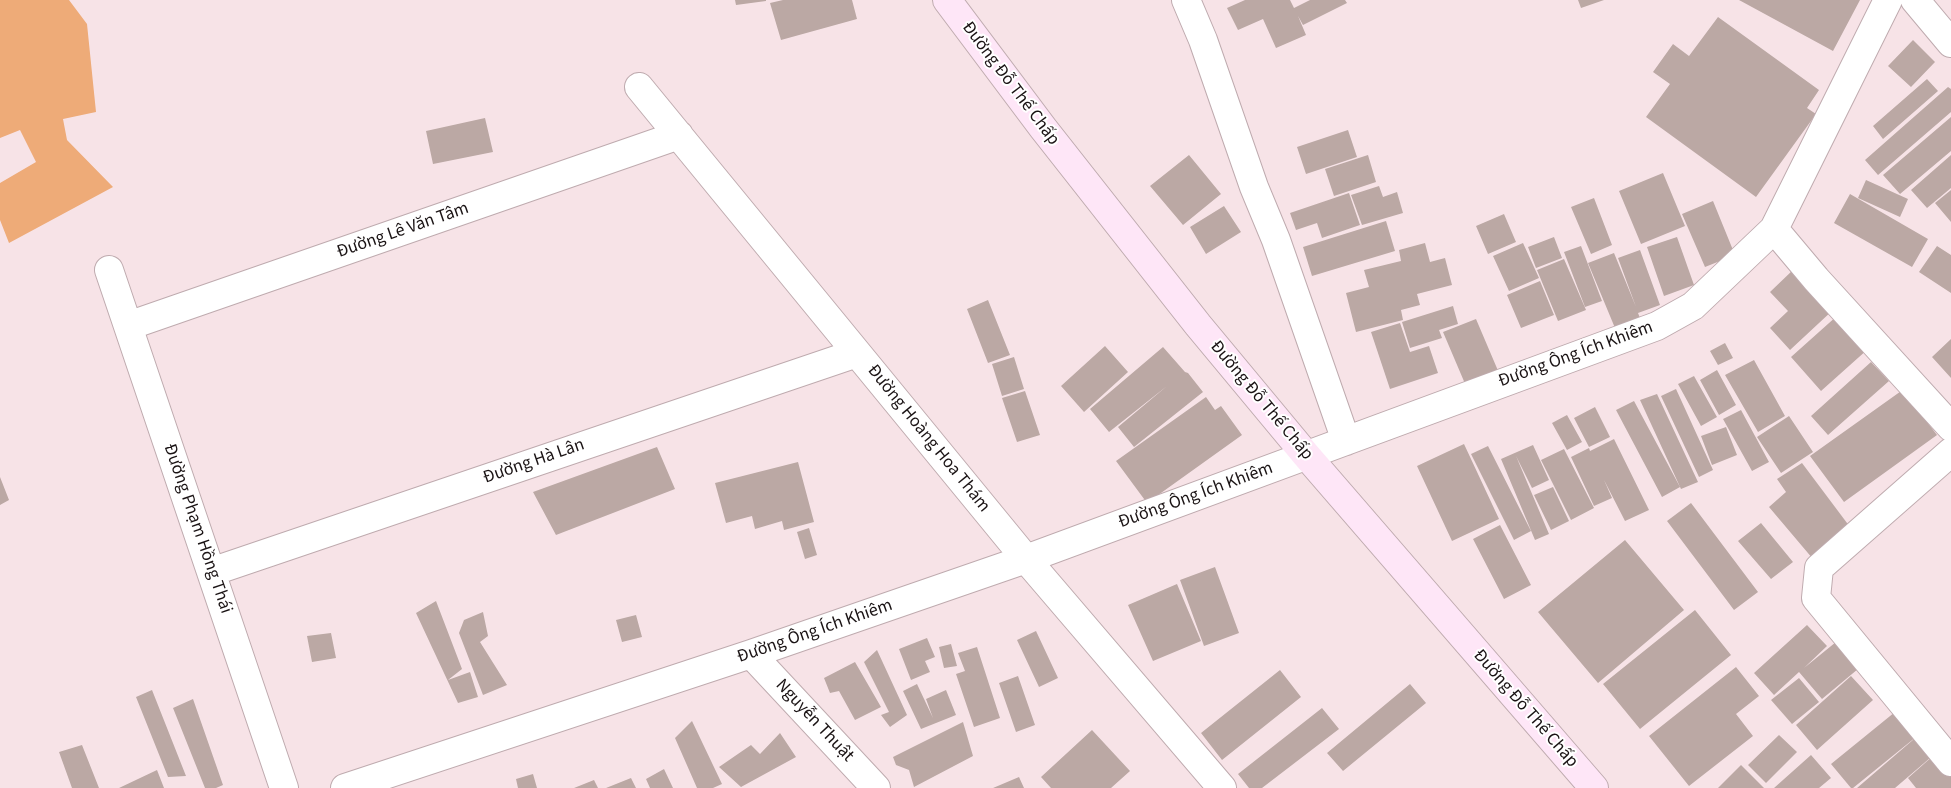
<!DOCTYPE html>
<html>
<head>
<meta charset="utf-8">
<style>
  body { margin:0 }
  canvas { display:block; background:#f7e3e7 }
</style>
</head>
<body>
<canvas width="1951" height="788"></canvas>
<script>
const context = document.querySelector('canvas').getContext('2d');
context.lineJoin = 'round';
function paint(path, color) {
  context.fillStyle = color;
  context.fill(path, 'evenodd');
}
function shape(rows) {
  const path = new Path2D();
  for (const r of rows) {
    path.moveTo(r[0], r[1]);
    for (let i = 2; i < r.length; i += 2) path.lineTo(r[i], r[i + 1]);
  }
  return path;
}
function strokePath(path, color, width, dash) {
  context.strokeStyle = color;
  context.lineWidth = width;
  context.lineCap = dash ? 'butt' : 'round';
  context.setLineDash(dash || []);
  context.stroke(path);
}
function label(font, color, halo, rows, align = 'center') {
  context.font = font + ' "Source Sans 3",sans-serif';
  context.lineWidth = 4;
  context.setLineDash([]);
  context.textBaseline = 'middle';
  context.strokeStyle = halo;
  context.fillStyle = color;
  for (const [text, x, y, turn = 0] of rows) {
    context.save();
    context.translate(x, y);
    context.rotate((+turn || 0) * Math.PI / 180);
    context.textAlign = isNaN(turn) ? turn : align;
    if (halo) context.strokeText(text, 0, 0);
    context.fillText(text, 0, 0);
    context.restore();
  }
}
const green = shape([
  [0,0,69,0,87,24,96,112,63,119,67,140,113,187,9,243,0,220,0,183,36,162,20,130,0,138]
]);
const building = shape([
  [735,0,766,0,766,1,736,5],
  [783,0,852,0,857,19,781,40,770,3],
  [1245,0,1290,0,1294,8,1310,0,1345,0,1347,3,1303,25,1298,16,1306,35,1276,48,1263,19,1238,30,1227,8],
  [1578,0,1604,0,1581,8],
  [1739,0,1860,0,1833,51],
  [1718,17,1819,90,1807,108,1816,114,1756,197,1646,117,1670,84,1653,72,1673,44,1689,56],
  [1913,40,1935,62,1911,87,1888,66],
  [1927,79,1938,91,1883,139,1873,126],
  [1948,87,1951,89,1951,112,1878,175,1865,160],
  [1951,117,1951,151,1900,194,1883,175],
  [485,118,493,152,433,164,426,131],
  [1348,130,1357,157,1306,174,1297,147],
  [1189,155,1221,194,1183,225,1150,186],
  [1368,155,1376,182,1334,196,1325,169],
  [1951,155,1951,188,1927,208,1911,190],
  [1663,173,1685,226,1641,244,1619,191],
  [1866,180,1908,199,1900,217,1858,198],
  [1379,186,1383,197,1397,192,1403,213,1362,225,1351,195],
  [1951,190,1951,222,1935,203],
  [1349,193,1360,225,1322,238,1317,223,1296,230,1290,213],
  [1850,194,1928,239,1912,267,1834,223],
  [1594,198,1612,245,1591,254,1571,207],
  [1713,201,1735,255,1705,267,1682,214],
  [1224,206,1241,232,1206,254,1190,227],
  [1504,214,1516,242,1488,254,1476,226],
  [1386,221,1395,251,1312,276,1303,247],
  [1554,237,1562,258,1536,268,1528,247],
  [1677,237,1694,285,1664,296,1647,247],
  [1425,243,1430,262,1445,258,1452,285,1417,294,1420,305,1401,310,1403,320,1356,332,1346,293,1369,287,1364,270,1401,261,1399,250],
  [1523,243,1539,278,1509,291,1493,256],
  [1581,246,1602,301,1585,307,1564,252],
  [1937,246,1951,255,1951,293,1919,272],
  [1640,250,1660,305,1638,313,1640,318,1615,328,1588,263,1614,253,1636,307,1618,258],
  [1564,259,1586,310,1558,321,1537,270],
  [1794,269,1833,310,1790,350,1770,328,1788,311,1770,292],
  [1540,281,1554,315,1521,328,1507,295],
  [988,300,1010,355,988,363,967,309],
  [1453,306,1458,324,1439,330,1442,338,1410,348,1402,322],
  [1838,315,1868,349,1821,391,1791,357],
  [1476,319,1499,373,1466,386,1443,332],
  [1400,323,1410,352,1429,346,1438,373,1390,389,1371,332],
  [1951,339,1951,378,1932,357],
  [1725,343,1733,358,1718,365,1710,351],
  [1105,346,1128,372,1084,412,1061,386],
  [1163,347,1185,372,1188,373,1203,392,1134,447,1118,427,1167,386,1109,432,1090,409],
  [1014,357,1024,389,1002,396,992,364],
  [1754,360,1785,416,1758,432,1725,375],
  [1871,362,1889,381,1828,435,1811,416],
  [1717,370,1736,405,1719,415,1700,380],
  [1694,376,1717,417,1701,426,1678,384],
  [1676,389,1713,470,1699,477,1661,396],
  [1904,389,1921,414,1937,435,1844,502,1810,456],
  [1025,391,1040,435,1017,442,1002,398],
  [1657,394,1698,482,1681,489,1640,400],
  [1206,397,1215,410,1221,406,1242,435,1147,503,1116,461],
  [1634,401,1680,487,1662,497,1616,410],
  [1595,407,1610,437,1589,447,1574,418],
  [1741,410,1769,462,1752,471,1723,419],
  [1567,415,1582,442,1567,450,1552,423],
  [1789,416,1813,452,1781,473,1757,437],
  [1726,427,1737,455,1712,465,1701,436],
  [1614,439,1649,510,1625,521,1604,480,1612,498,1594,506,1571,457,1589,448,1590,451],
  [1464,444,1499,519,1452,541,1417,466],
  [1533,445,1549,480,1532,488,1516,456,1549,534,1535,540,1501,459],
  [1488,446,1531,531,1514,540,1471,454],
  [657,447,675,489,556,535,533,492],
  [1564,449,1594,508,1571,520,1541,460],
  [798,462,814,522,784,530,782,521,755,529,752,516,726,523,715,483],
  [1802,463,1850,527,1813,559,1769,507,1786,492,1777,479],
  [0,477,9,500,0,505],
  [1553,487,1569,521,1551,530,1534,495],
  [1691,503,1758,592,1734,610,1667,521],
  [1761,523,1793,562,1771,579,1738,541],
  [1500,525,1531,585,1504,599,1473,539],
  [809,528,817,555,805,559,797,532],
  [1625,540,1684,610,1598,683,1538,612],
  [1215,567,1239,633,1204,646,1180,580],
  [1177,584,1201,641,1153,661,1128,605],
  [436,601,462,669,448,680,470,672,478,697,458,703,416,613],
  [1695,610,1731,655,1640,729,1603,684],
  [483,612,488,636,480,642,507,685,483,695,459,633,464,620],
  [636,615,642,637,622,642,616,620],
  [1807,625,1827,646,1804,668,1836,642,1858,669,1822,699,1799,672,1774,695,1754,673],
  [1036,631,1058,678,1039,687,1017,640],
  [331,633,336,658,312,662,307,636],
  [927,638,935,657,925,661,930,672,911,680,899,649],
  [951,644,957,666,944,668,939,647],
  [977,647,1000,718,974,727,956,674,965,671,958,653],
  [877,650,907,715,890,727,881,715,889,712,864,662],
  [855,662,881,707,855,720,839,691,830,693,824,678],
  [1736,667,1759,696,1736,714,1753,736,1689,786,1649,736],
  [1280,670,1301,697,1222,760,1201,733],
  [1018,676,1035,725,1016,732,999,683],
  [1851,676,1873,700,1817,750,1796,725],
  [1799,678,1819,702,1792,724,1771,700],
  [917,684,933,718,926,699,946,690,956,715,921,729,903,691],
  [1410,684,1426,703,1343,771,1327,753],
  [152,690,186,776,168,777,136,697],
  [193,699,223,785,216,788,205,788,173,708],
  [1322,708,1339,729,1262,788,1249,788,1238,774],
  [1895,712,1916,737,1853,788,1851,788,1831,764],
  [692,721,722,784,713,788,697,788,675,738],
  [963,722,973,756,914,787,909,770,896,765,893,757],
  [1092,730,1130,771,1111,788,1051,788,1041,777],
  [780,733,796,757,741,787,719,767,751,745,760,754],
  [1779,735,1797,752,1766,783,1748,765],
  [1914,739,1930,758,1895,788,1857,788],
  [82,745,99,788,72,788,59,752],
  [1811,755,1831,778,1819,788,1774,788],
  [1934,755,1951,774,1951,788,1916,788,1908,778],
  [1741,765,1764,788,1718,788],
  [664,769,673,788,650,788,646,779],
  [157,770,164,788,119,788],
  [533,774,537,788,518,788,516,779],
  [1019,777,1024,788,993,788],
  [631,778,636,788,606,788],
  [594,780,598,788,574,788]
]);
const street = shape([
  [1186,0,1203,40,1254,187,1276,240,1346,441],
  [1915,0,1951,43],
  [639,87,1026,559,1222,788],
  [1774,229,1816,279,1951,427],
  [109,270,284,788],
  [128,326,679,135],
  [1951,452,1819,568,1816,598,1951,762],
  [211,572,857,353],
  [751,654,876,788],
  [345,788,751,654,1026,559,1657,326,1693,306,1774,229,1888,0]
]);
const secondary = shape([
  [947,0,1043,128,1198,325,1306,455,1594,788]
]);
const streetNames = [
  ["Đường Đỗ Thế Chấp",1010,84,53],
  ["Đường Lê Văn Tâm",403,231,-19],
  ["Đường Ông Ích Khiêm",1576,355,-20],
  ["Đường Đỗ Thế Chấp",1261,401,50],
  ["Đường Hoàng Hoa Thám",928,439,51],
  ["Đường Hà Lân",534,462,-19],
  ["Đường Ông Ích Khiêm",1196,496,-20],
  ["Đường Phạm Hồng Thái",197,529,71],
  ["Đường Ông Ích Khiêm",815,632,-19],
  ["Đường Đỗ Thế Chấp",1525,709,49],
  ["Nguyễn Thuật",814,721,47]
];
paint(green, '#eeab78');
paint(building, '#bba8a4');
strokePath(street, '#bfabaf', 30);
strokePath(secondary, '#bfabaf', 30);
strokePath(street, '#fff', 28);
strokePath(secondary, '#fee6f7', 28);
label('18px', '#1a1314', '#fff', streetNames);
</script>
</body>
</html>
